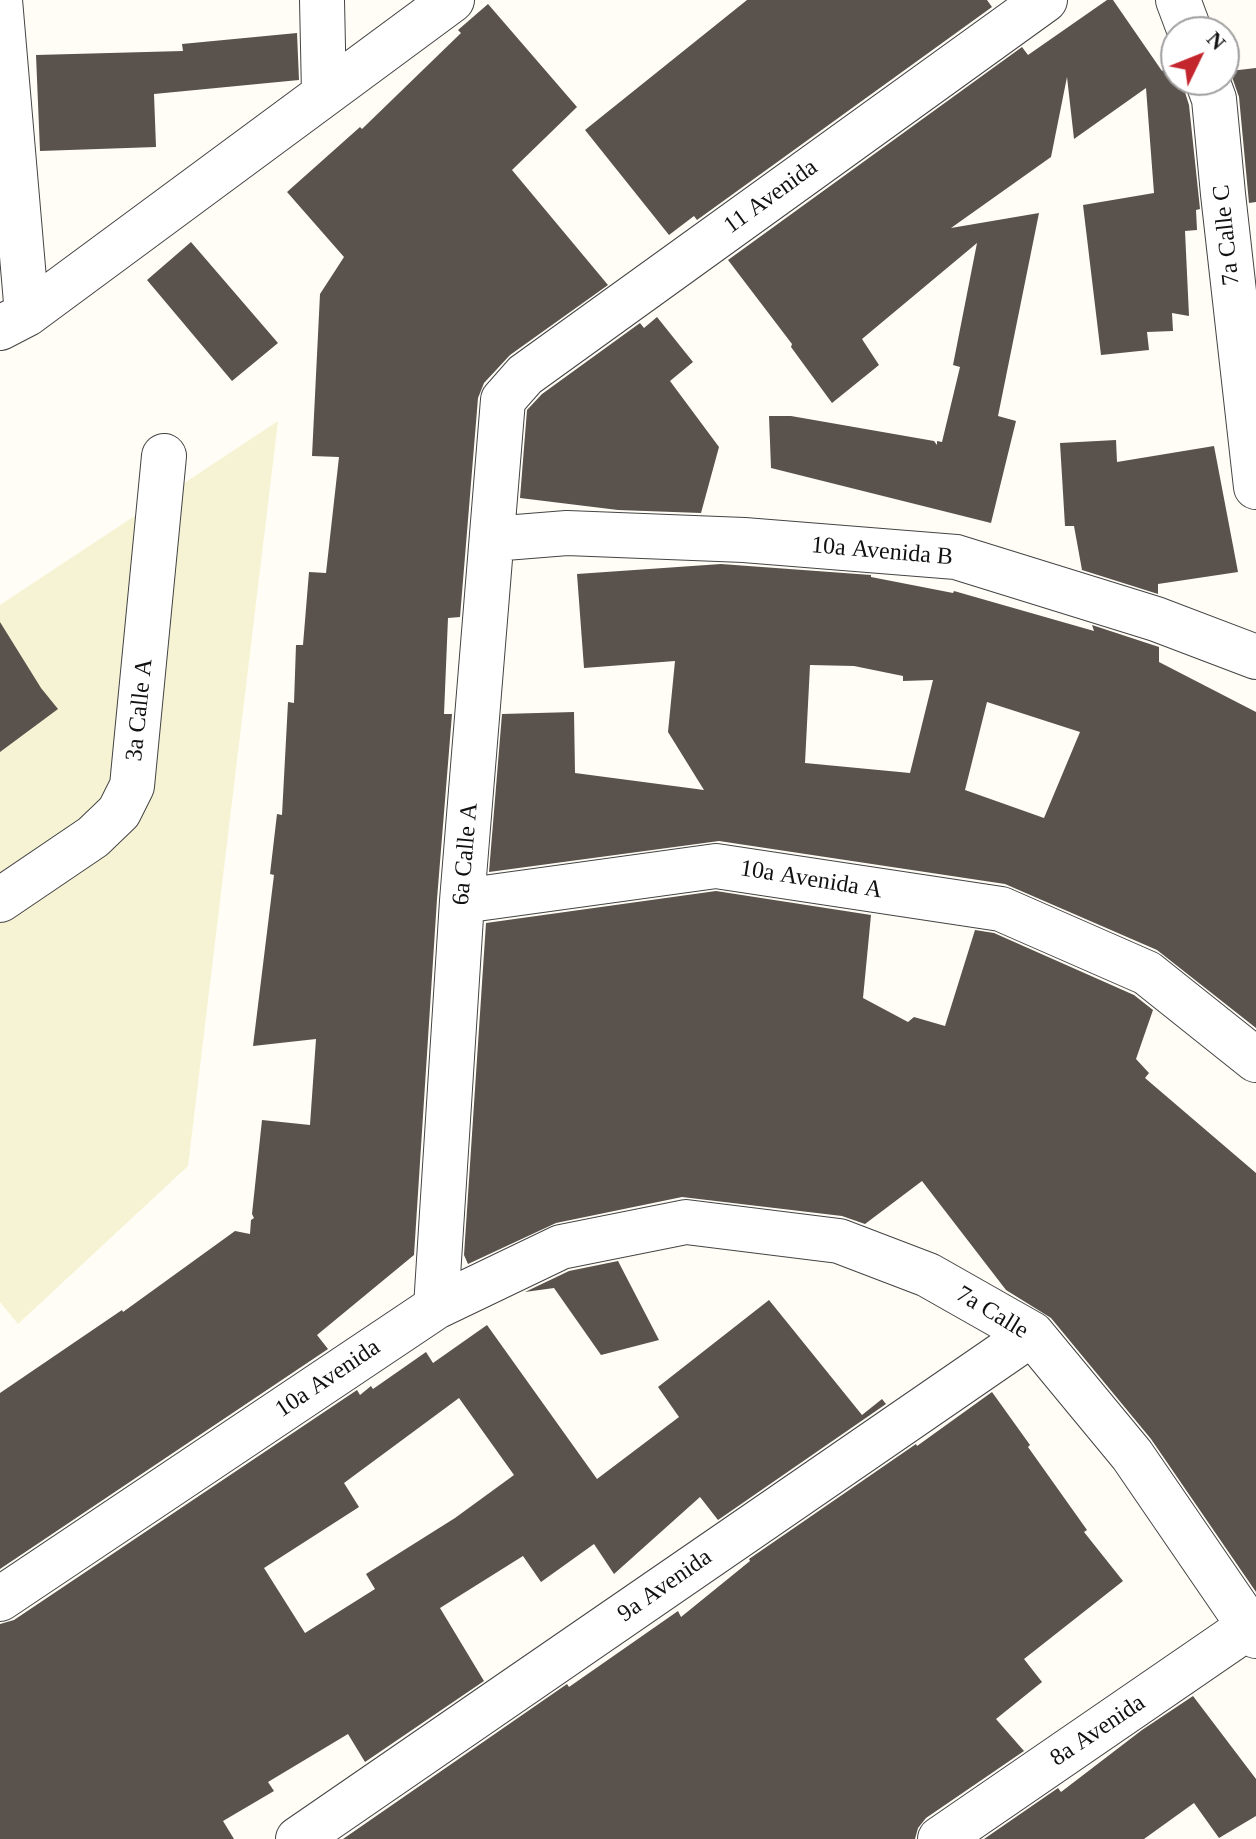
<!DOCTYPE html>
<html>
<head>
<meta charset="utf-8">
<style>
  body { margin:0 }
  #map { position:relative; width:1256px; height:1839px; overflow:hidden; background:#fffdf5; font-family:Georgia,serif }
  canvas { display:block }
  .north { position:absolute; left:1160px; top:16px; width:80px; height:80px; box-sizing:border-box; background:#fff; border:2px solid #a0a0a0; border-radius:50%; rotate:47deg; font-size:22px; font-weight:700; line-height:32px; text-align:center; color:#111 }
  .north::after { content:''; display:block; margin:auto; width:28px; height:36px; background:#c4262e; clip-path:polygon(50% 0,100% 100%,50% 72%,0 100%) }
</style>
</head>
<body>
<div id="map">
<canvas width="1256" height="1839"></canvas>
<div class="north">N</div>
</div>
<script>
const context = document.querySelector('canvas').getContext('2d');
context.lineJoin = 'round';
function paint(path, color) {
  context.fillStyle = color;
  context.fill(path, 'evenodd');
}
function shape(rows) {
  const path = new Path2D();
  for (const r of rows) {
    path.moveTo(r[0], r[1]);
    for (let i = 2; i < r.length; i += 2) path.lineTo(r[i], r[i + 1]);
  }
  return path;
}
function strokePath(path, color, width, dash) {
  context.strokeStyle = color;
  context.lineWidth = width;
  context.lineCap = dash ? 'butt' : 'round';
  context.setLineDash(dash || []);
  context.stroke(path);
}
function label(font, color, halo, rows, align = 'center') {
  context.font = font + ' Georgia,serif';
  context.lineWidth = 8;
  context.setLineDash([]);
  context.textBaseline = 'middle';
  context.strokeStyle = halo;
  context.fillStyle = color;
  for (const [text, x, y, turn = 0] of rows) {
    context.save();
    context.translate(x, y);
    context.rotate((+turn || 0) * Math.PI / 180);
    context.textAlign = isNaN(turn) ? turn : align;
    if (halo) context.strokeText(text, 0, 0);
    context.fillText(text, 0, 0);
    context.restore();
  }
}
const farmland = shape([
  [278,421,188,1166,18,1324,0,1302,0,605]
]);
const building = shape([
  [747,0,987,0,992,7,697,220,694,216,669,235,585,130],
  [1107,0,1113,0,1162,71,1171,64,1176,71,1176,80,1183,80,1184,89,1189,105,1200,209,1196,210,1197,230,1185,231,1189,316,1172,313,1173,331,1147,332,1149,350,1101,355,1083,205,1154,193,1146,88,1074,139,1067,77,1051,157,951,228,1039,213,998,416,1016,421,991,523,771,468,769,416,791,416,934,441,937,445,937,441,942,442,960,367,953,365,977,243,862,339,879,365,832,403,791,347,792,344,728,260,1022,47,1028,55],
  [488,4,577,107,512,170,608,285,510,355,484,383,478,398,460,617,448,618,444,714,452,714,437,899,414,1255,317,1335,328,1349,0,1569,0,1393,122,1310,123,1312,235,1231,250,1234,251,1220,254,1218,252,1214,262,1120,310,1125,316,1039,253,1046,274,875,270,874,277,814,282,815,288,702,294,703,296,645,303,645,309,572,326,573,339,457,312,456,320,294,344,257,287,192,360,127,362,129,461,33,458,30],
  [297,33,299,80,154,94,156,147,40,151,36,55,183,51,182,44],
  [1256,68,1256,202,1249,203,1239,97,1230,71],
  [191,242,278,343,232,381,147,280],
  [657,317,693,362,670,381,719,447,701,513,618,510,520,498,527,410,542,394,640,323,644,328],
  [1116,440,1117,462,1214,446,1238,572,1158,584,1158,594,1082,570,1074,526,1065,526,1060,443],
  [721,564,871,575,871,577,953,593,954,591,1094,631,1092,625,1159,647,1159,662,1256,712,1256,1028,1157,950,1005,884,719,841,489,872,502,714,574,712,575,773,704,790,668,732,675,661,584,668,577,574],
  [810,665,854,666,903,676,903,681,933,680,910,773,805,763],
  [987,702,1080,732,1044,818,965,790],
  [0,622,41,688,58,709,0,752],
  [716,891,871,915,863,998,908,1022,914,1017,945,1026,975,930,994,933,1134,995,1153,1010,1136,1059,1149,1073,1145,1078,1256,1173,1256,1592,1151,1439,1051,1318,1006,1290,922,1181,865,1224,842,1216,682,1197,556,1223,468,1264,464,1255,486,923],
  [618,1261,659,1340,601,1355,554,1288,525,1292,569,1271],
  [769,1300,862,1415,882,1399,886,1404,718,1520,700,1497,614,1574,594,1544,541,1582,523,1556,440,1608,484,1681,365,1762,348,1734,268,1782,274,1791,223,1821,234,1839,0,1839,0,1624,14,1620,357,1390,360,1395,371,1386,373,1389,426,1352,433,1363,487,1325,597,1479,679,1417,658,1387],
  [459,1398,514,1475,455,1518,366,1574,375,1589,305,1633,264,1568,359,1507,344,1483],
  [992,1392,1030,1445,1028,1447,1087,1530,1084,1532,1123,1581,1024,1659,1042,1682,996,1719,1024,1751,926,1818,918,1828,915,1839,343,1839,567,1684,569,1687,678,1611,681,1617,750,1561,749,1559,916,1444,917,1446],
  [1193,1696,1256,1779,1256,1816,1219,1838,1194,1803,1144,1839,984,1839,1058,1788,1061,1792,1142,1730]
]);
const minor = shape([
  [0,0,27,314],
  [322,0,324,94],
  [1178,0,1190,32],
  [1207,80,1214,99,1223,194,1256,487],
  [0,328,27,314,452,0],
  [492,539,567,533,744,540,956,557,1156,619,1256,657],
  [0,900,93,837,119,812,132,786,164,456],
  [462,901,716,866,1001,909,1147,973,1256,1060],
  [436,1307,462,901,503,400,525,375,1045,0],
  [0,1599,436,1307,561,1247,686,1222,839,1241,928,1275,1032,1334,1132,1455,1256,1636],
  [298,1839,1032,1334],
  [940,1839,1256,1622]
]);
const streetNames = [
  ["11 Avenida",771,197,-36],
  ["7a Calle C",1227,235,-96],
  ["10a Avenida B",882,552,5],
  ["3a Calle A",140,710,-84],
  ["6a Calle A",466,854,-85],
  ["10a Avenida A",811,880,9],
  ["7a Calle",992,1313,31],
  ["10a Avenida",328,1379,-34],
  ["9a Avenida",665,1586,-35],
  ["8a Avenida",1098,1731,-34]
];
paint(farmland, '#f6f3d4');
paint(building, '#5a524d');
strokePath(minor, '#444', 46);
strokePath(minor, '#fff', 44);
label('24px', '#111', '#fff', streetNames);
</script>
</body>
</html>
